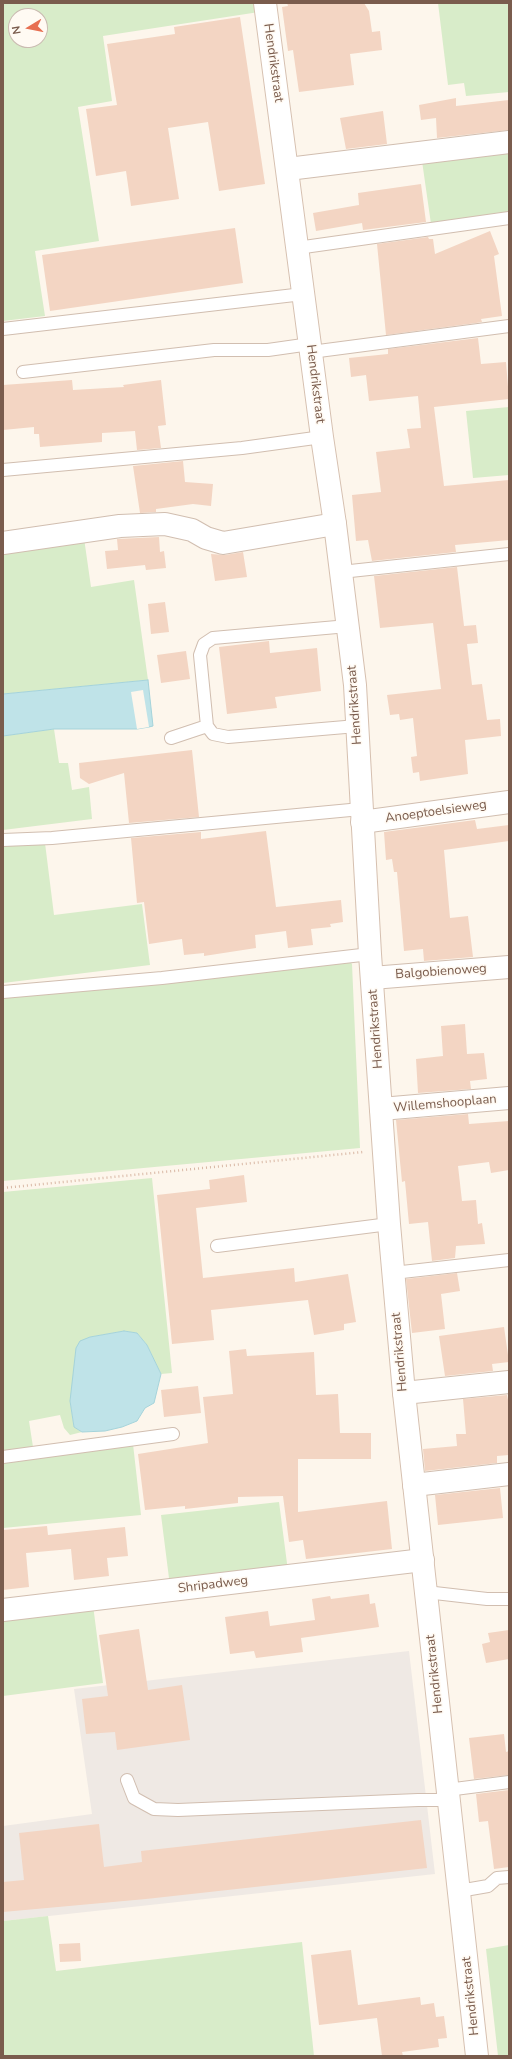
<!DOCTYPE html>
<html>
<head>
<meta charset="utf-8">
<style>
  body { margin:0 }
  #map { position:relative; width:512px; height:2059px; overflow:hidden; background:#fdf6ec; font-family:"Nunito Sans",sans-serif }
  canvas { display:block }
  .frame { position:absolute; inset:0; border:4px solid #7a5c4d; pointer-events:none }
  .north { position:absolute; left:8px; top:8px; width:40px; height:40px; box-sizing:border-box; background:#fffaf3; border:1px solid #cabbb1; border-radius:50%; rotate:260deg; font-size:11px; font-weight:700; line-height:16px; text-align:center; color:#7a5c4d }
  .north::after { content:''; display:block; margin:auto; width:14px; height:18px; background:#e76f51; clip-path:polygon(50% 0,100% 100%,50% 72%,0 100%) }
</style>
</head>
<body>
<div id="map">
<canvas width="512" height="2059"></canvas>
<div class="frame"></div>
<div class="north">N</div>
</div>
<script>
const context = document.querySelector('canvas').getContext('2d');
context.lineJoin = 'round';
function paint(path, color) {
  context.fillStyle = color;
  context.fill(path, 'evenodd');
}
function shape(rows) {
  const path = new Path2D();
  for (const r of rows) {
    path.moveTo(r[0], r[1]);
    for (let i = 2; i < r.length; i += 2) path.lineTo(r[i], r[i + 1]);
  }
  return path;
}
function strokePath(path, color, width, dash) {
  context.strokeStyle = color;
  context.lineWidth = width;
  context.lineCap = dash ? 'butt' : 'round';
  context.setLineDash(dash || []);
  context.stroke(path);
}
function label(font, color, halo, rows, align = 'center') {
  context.font = font + ' "Nunito Sans",sans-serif';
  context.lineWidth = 3;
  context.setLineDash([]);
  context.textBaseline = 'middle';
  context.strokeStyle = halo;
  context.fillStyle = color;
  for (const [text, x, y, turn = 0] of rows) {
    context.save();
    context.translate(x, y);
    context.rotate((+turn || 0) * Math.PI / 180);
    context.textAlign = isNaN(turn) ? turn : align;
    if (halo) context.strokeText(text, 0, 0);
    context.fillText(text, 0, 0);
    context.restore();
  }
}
const industrial = shape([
  [409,1651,435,1874,3,1921,3,1826,92,1814,74,1689]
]);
const green = shape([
  [3,3,257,3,259,12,103,36,112,101,78,107,99,241,35,251,45,316,3,321],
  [16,16,40,16,40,40,16,40],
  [438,3,509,3,509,92,466,96,464,83,448,85],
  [509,150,509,213,431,224,422,161],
  [509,407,509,475,473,478,466,411],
  [82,524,91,587,134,580,148,680,3,694,3,539],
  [54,729,59,763,68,763,72,790,89,787,92,819,3,830,3,736],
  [45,843,54,915,142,904,150,965,3,983,3,846],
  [345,955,352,964,360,1148,3,1181,3,993],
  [152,1178,172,1373,161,1374,147,1345,137,1333,124,1331,90,1337,73,1388,70,1401,74,1427,82,1432,70,1435,64,1428,60,1415,29,1421,33,1447,3,1451,3,1192],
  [133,1444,141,1515,3,1528,3,1462],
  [279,1502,288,1571,170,1586,161,1515],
  [93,1605,103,1683,3,1696,3,1616],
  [48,1916,56,1971,302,1942,314,2056,3,2056,3,1921],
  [509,1945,509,2056,498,2056,486,1949]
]);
const water = shape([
  [148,680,153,726,149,727,137,729,54,729,3,736,3,694,148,680],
  [124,1331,137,1333,147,1345,161,1374,154,1403,145,1408,137,1421,122,1427,105,1431,82,1432,74,1427,70,1401,76,1348,80,1341,90,1337,124,1331]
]);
const pier = shape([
  [143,690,149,727,137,729,131,692]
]);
const building = shape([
  [287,3,364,3,369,11,372,32,380,31,382,50,350,54,354,85,299,92,293,50,288,51,282,7,288,6],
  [240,17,265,184,219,191,208,122,168,128,179,199,131,206,126,171,96,176,86,109,117,105,107,44,175,34,174,27],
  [456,98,456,106,509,100,509,130,437,138,436,118,421,120,419,105],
  [383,111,387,144,346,149,340,118],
  [421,184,426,222,363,230,362,223,316,231,313,213,359,205,358,193],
  [235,228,243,283,50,311,42,255],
  [490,231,499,254,494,256,502,316,481,319,482,322,476,323,386,335,377,244,428,237,429,239,433,239,435,254],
  [478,338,481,364,506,362,509,399,434,407,444,486,509,480,509,540,455,545,456,552,372,561,368,540,356,541,352,495,381,492,376,452,410,448,407,429,421,428,418,396,369,401,366,375,351,377,349,358,388,354,388,349],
  [72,380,73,390,124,387,123,385,161,380,166,425,158,426,161,448,137,450,135,431,102,433,102,442,40,447,39,434,34,434,34,427,3,430,3,385],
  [183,461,185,482,213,484,211,506,193,504,156,509,156,512,140,513,133,466],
  [159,537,160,552,164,551,166,568,146,570,145,565,107,569,105,551,118,550,117,539],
  [243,552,247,577,215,581,211,554,225,555],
  [457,567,464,626,476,625,478,643,467,644,472,685,482,684,487,720,500,719,501,736,465,740,468,774,420,781,419,772,413,773,411,757,417,756,413,718,400,720,399,714,390,715,387,695,441,689,433,623,380,628,374,576],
  [165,602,169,632,151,634,148,604],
  [269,641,270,653,317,648,321,691,275,697,277,708,227,714,219,647],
  [186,651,190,679,161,683,157,655],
  [192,750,199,817,129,823,124,773,89,784,80,778,79,763],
  [475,820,477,829,509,825,509,841,444,850,450,918,468,916,473,957,424,961,423,949,404,951,397,872,394,872,392,859,386,860,384,832],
  [266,831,276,907,341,900,343,922,330,924,331,927,311,929,313,945,288,948,286,931,255,935,256,948,204,956,204,953,184,955,182,939,149,944,144,902,137,903,131,838,201,832,201,839],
  [465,1024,467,1054,484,1053,487,1079,470,1081,471,1089,418,1093,416,1059,443,1056,441,1026],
  [468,1114,469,1124,509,1121,509,1170,491,1173,489,1162,458,1166,462,1201,476,1200,478,1224,482,1223,485,1244,456,1246,455,1258,432,1261,428,1222,409,1224,405,1181,402,1182,396,1120],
  [244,1175,247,1202,196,1208,203,1278,294,1268,295,1282,348,1274,356,1322,344,1324,344,1330,314,1335,308,1300,211,1310,214,1340,172,1344,157,1195,210,1189,209,1180],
  [457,1273,460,1291,441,1294,445,1329,412,1333,406,1279],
  [504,1327,509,1362,492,1364,493,1371,445,1376,439,1336],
  [246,1349,247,1356,314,1352,316,1395,338,1394,340,1433,371,1433,371,1459,298,1459,298,1512,387,1501,392,1549,306,1559,303,1540,289,1542,283,1496,238,1497,238,1503,185,1509,185,1506,145,1510,138,1454,208,1443,203,1397,233,1394,229,1351],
  [198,1386,201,1413,164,1417,161,1390],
  [507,1395,509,1405,509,1455,497,1456,497,1463,425,1471,423,1449,457,1446,456,1434,466,1434,463,1399],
  [500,1488,503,1518,438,1525,435,1495],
  [47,1526,48,1535,125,1527,128,1556,107,1558,109,1576,74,1580,71,1549,26,1553,29,1587,3,1590,3,1530],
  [369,1594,370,1604,375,1603,379,1627,301,1638,303,1652,256,1658,254,1651,230,1654,225,1617,268,1611,270,1626,315,1620,312,1599,330,1596,331,1599],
  [139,1629,148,1690,182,1685,190,1740,117,1750,115,1732,86,1734,82,1699,108,1696,99,1635],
  [509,1630,509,1659,486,1663,482,1644,490,1642,488,1633],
  [504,1734,506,1752,509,1751,509,1775,474,1779,469,1738],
  [509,1790,509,1867,494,1869,488,1821,479,1822,476,1794],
  [421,1820,427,1868,146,1899,3,1912,3,1882,24,1880,19,1833,99,1824,104,1867,142,1862,141,1851],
  [80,1943,81,1961,60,1962,59,1944],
  [351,1950,358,2005,420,1997,421,2005,434,2003,436,2017,444,2016,447,2038,438,2039,439,2047,402,2052,403,2056,382,2056,377,2018,319,2025,311,1955]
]);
const path = shape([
  [3,1188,363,1152]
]);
const lane = shape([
  [297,248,509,218],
  [3,329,303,294],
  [311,352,509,326],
  [23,372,214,350,268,350,310,344],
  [3,470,242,448,322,437],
  [341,572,509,554],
  [348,626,213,638,204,644,200,655,207,726,213,734,228,737,357,726],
  [171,738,207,726],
  [3,840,52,838,361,809],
  [3,992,162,978,370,954],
  [217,1246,389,1224],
  [393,1273,509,1260],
  [3,1457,173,1434],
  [426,1592,487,1599,509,1599],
  [127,1780,134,1798,154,1809,178,1810,418,1800,449,1800],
  [447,1790,509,1782],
  [459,1891,488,1886,497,1878,509,1877]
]);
const street = shape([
  [288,169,509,142],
  [3,543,120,526,165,524,192,530,206,538,223,543,335,524],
  [362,822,509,802],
  [372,978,509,967],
  [381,1109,509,1098],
  [404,1393,509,1382],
  [414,1485,509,1474],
  [3,1610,423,1560]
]);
const secondary = shape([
  [265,3,322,437,335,524,355,685,370,954,389,1224,404,1393,477,2056]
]);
const streetNames = [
  ["Hendrikstraat",273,63,82],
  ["Hendrikstraat",315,384,83],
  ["Hendrikstraat",355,705,-94],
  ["Anoeptoelsieweg",436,812,-8],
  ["Balgobienoweg",441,972,-4],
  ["Hendrikstraat",376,1029,-94],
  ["Willemshooplaan",445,1104,-5],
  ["Hendrikstraat",400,1352,-95],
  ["Shripadweg",213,1585,-7],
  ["Hendrikstraat",435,1674,-96],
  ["Hendrikstraat",471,1996,-96]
];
paint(industrial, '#efe9e4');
paint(green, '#d8ecc9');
paint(water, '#bfe3e8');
strokePath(water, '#a5d3da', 1);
paint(pier, '#fdf6ec');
paint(building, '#f3d5c3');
strokePath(lane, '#d1beb0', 14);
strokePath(street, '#d1beb0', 24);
strokePath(secondary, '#d6c0b0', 24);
strokePath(path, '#d9b8a5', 2.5, [1, 3]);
strokePath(lane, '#fff', 12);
strokePath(street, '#fff', 22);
strokePath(secondary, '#fff', 22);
label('13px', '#7a5c4d', '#fffaf3', streetNames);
</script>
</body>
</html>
